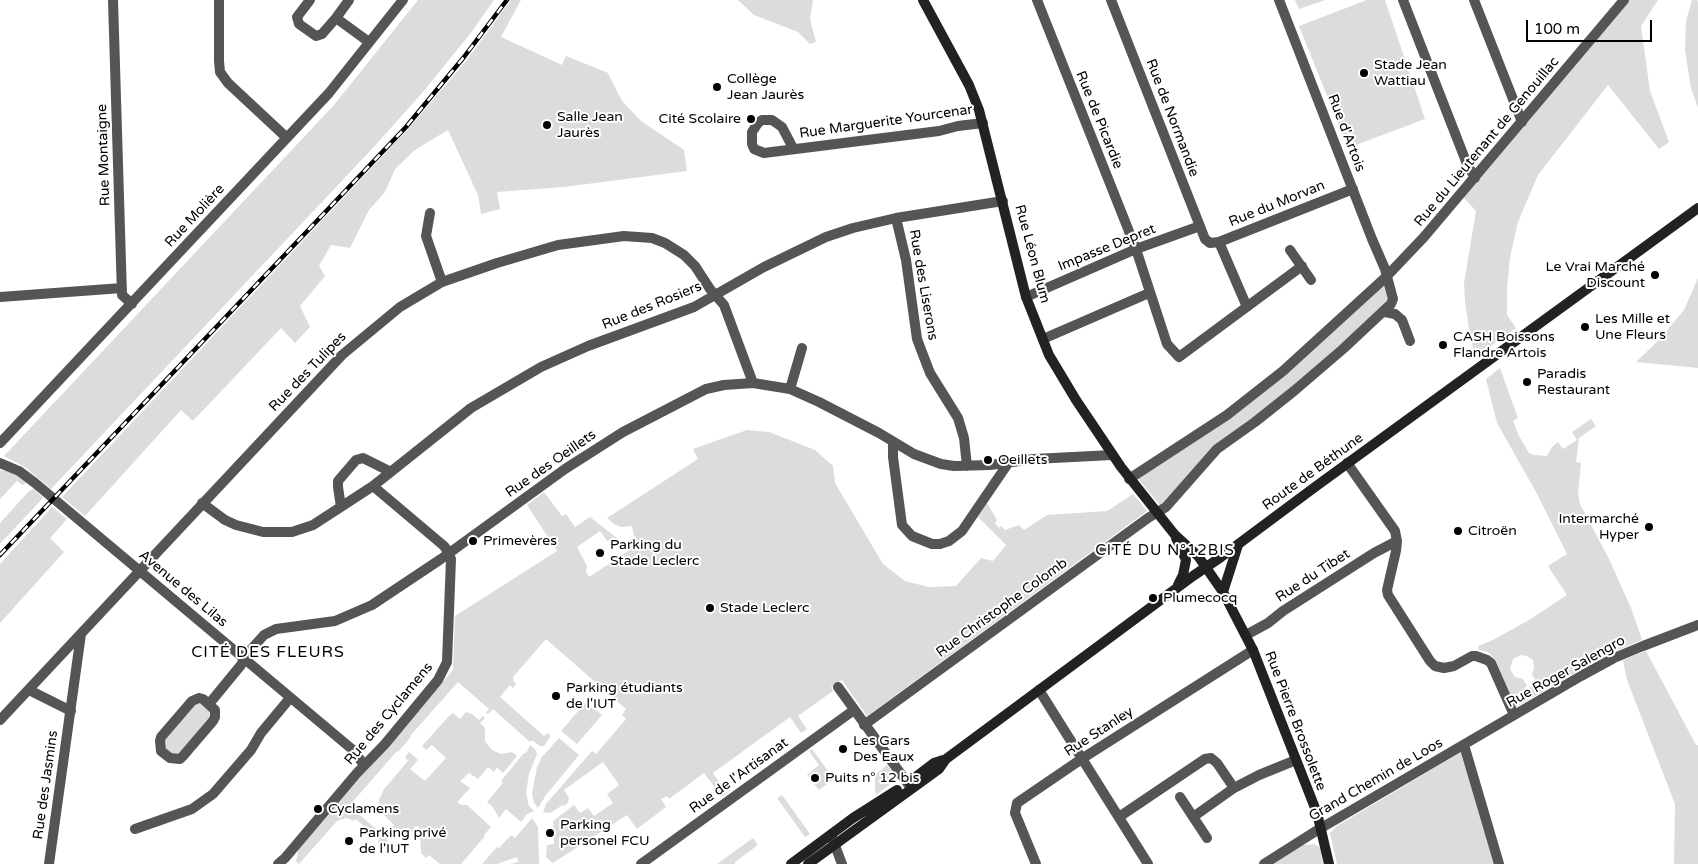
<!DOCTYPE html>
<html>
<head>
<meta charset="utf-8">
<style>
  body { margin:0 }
  #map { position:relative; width:1698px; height:864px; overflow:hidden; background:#fff; font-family:"Varela Round",sans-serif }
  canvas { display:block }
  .scale { position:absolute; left:1526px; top:20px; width:126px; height:22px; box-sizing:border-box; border:2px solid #000; border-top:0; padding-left:6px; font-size:15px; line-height:18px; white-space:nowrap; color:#000; -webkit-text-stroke:4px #fff; paint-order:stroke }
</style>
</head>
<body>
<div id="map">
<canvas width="1698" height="864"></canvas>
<div class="scale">100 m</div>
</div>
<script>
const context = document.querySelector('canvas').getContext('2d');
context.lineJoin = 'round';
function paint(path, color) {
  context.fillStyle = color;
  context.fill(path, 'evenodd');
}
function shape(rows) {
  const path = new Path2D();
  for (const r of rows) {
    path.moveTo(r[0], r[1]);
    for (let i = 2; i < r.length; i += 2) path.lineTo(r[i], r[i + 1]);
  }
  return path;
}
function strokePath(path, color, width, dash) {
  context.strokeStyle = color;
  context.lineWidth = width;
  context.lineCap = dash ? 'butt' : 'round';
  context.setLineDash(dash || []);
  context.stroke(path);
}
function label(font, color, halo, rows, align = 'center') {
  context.font = font + ' "Varela Round",sans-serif';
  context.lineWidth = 4;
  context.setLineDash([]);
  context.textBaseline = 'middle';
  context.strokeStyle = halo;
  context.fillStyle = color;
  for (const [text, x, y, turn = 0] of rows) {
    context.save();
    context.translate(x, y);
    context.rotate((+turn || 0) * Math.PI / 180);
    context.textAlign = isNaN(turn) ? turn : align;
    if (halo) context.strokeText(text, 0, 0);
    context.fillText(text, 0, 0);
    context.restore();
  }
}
const green = shape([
  [418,0,494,0,470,34,423,92,371,150,51,489,25,467,4,456,334,105],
  [511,0,521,0,501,37,562,65,566,56,608,73,622,101,641,121,684,150,687,171,564,187,497,192,500,209,481,214,478,195,448,130,415,150,395,169,385,192,369,210,350,248,331,245,319,266,325,276,300,306,310,327,295,343,281,328,193,421,181,410,85,516,62,497,408,129,466,61],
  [738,0,813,0,810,19,816,42,810,44,798,32,754,15],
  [1295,0,1325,0,1299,9],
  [1367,0,1385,0,1425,119,1348,148,1299,26],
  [1628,0,1658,0,1641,26,1650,91,1669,142,1659,149,1608,85,1538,175,1518,222,1510,257,1507,288,1507,315,1516,328,1481,353,1473,348,1470,335,1465,302,1464,283,1476,211,1463,197],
  [1692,0,1697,0,1698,4,1698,108,1691,88,1685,51,1686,21],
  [1698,278,1698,368,1636,362,1659,340,1684,310],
  [1381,281,1388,285,1390,306,1217,449,1163,509,1135,475,1227,415],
  [1500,368,1518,418,1513,421,1519,436,1529,453,1534,455,1547,456,1552,447,1558,442,1563,449,1577,440,1572,432,1591,419,1596,426,1579,438,1576,462,1581,463,1578,493,1580,504,1609,559,1631,608,1642,640,1604,656,1516,707,1495,659,1488,652,1479,650,1478,646,1491,641,1529,620,1567,595,1548,566,1567,554,1536,492,1497,423,1486,379],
  [1521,655,1527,656,1533,660,1534,668,1532,674,1537,683,1525,690,1524,688,1527,686,1523,679,1515,677,1510,669,1513,659],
  [747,430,769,432,815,450,833,466,835,483,883,564,905,581,929,587,956,586,981,558,993,561,1006,545,978,517,987,503,997,520,995,523,999,528,1001,526,1005,530,1019,525,1024,530,1047,515,1107,511,1133,494,1147,511,867,716,842,680,831,687,833,691,798,716,807,729,801,733,790,717,713,773,727,793,722,797,704,773,669,799,667,796,661,799,666,807,637,829,627,815,553,863,546,857,547,845,554,844,553,821,574,805,580,813,588,808,594,816,613,803,607,794,619,785,603,762,564,790,569,798,568,803,564,806,563,805,550,813,543,812,546,804,592,751,596,754,626,719,622,715,626,709,546,639,513,677,514,682,516,684,513,688,510,685,500,697,544,736,548,733,549,734,550,737,544,746,540,746,532,740,530,742,493,709,488,714,486,713,489,709,458,682,410,736,411,737,398,752,397,751,349,806,387,838,387,845,380,847,378,842,379,839,358,821,355,819,354,821,346,818,337,821,299,864,296,861,299,848,453,670,455,616,557,551,527,505,544,492,562,516,566,514,575,527,590,517,617,538,617,540,614,544,611,539,607,541,600,531,577,547,587,566,586,571,589,577,636,546,632,526,621,527,614,524,607,518,698,459,693,449],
  [0,470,11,472,26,483,23,485,17,481,0,499],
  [34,489,43,498,0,544,0,523,29,491],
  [52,507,67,519,50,538,64,552,0,623,0,564],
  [1646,651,1696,745,1698,745,1698,864,1674,864,1675,804,1627,680,1623,660],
  [586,702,602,715,577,744,561,731],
  [198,703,203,704,210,710,209,721,182,753,176,755,165,750,163,742,192,706],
  [466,712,472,714,479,720,483,716,485,718,480,723,485,728,485,741,492,750,501,754,512,752,517,756,503,773,497,767,494,772,488,767,478,779,469,773,460,781,470,788,458,801,458,803,462,805,467,805,491,827,484,835,485,836,461,864,440,864,429,855,426,858,421,853,420,836,423,835,424,833,418,826,414,827,414,831,396,832,392,828,394,825,382,813,379,805,379,800,384,789,408,761,405,757,409,752,418,760,410,769,425,781,446,758,432,745,426,750,422,746,449,716,453,713,460,719],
  [559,738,579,755,546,795,538,808,534,803,532,794,537,767,542,757],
  [530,745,535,749,537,754,529,774,526,793,529,806,534,811,527,814,521,822,506,809,499,818,492,806,487,802,503,783,501,781,523,754,527,752],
  [812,749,834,779,819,790,807,775,819,765,809,751],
  [1463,751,1497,864,1337,864,1330,833,1337,826],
  [887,765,897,779,876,795,875,791,875,775],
  [782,795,810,834,805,837,777,798],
  [532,818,538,827,539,864,510,864,518,862,517,857,497,864,482,864,497,847,499,848,511,835,515,838],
  [753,838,758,845,735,862,735,864,717,864],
  [1315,844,1320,848,1323,864,1274,864,1303,845]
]);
const street = shape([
  [113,0,122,295,132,304],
  [219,0,219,61,220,72,228,83,287,138],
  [310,0,297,17,299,24,316,36,322,34,336,18,349,0],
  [1037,0,1136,249,1167,344,1179,357,1302,266],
  [1111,0,1205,239,1210,243,1219,242,1353,189],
  [1403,0,1467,164,1475,178],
  [1474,0,1522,122],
  [336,18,369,42],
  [793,148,782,127,772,120,762,120,758,123,752,132,752,144,754,149,764,153,939,131,958,126,983,123],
  [430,213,426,236,442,282],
  [896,218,906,260,917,339,930,373,958,418,964,438,967,466],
  [1219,242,1247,307],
  [1290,250,1311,280],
  [0,297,122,288],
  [1026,297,1136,249,1200,226],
  [1385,312,1395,314,1402,320,1410,341],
  [1043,339,1149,293],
  [790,389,802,348],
  [893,442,893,457,902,525,912,536,932,544,940,544,949,541,962,531,1009,462],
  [0,443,329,93,403,0],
  [0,463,19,471,35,483,353,750,364,765],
  [1347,463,1395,531,1397,541,1396,551,1387,590,1388,595,1430,661,1435,666,1444,668,1454,666,1472,656,1476,656,1487,660,1491,663,1514,715],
  [1129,479,1227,415,1283,371,1386,277,1424,237,1624,0],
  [202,503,225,520,236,525,263,532,292,532,313,525,373,486,471,408,541,367,588,346,694,307,764,267,826,237,853,228,896,218,1003,201],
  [341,507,338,487,338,481,356,460,363,458,391,472],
  [1246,635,1268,623,1283,611,1374,553,1397,541],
  [838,687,911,788],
  [29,690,71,711],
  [1039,690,1148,864],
  [199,698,203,699,215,710,215,717,213,721,183,756,180,759,170,758,161,751,160,741,161,737,192,701,199,698],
  [209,704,241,665,246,655,264,635,276,629,335,621,372,605,441,559,565,469,623,432,706,389,724,385,753,383,790,389,819,402,879,433,914,454,941,464,954,466,990,465,1034,459,1112,455],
  [0,720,342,355,400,307,442,282,497,263,558,245,624,236,652,238,665,243,684,255,695,266,710,289,724,305,753,383],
  [864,725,1148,518,1166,507,1217,449,1255,422,1294,391,1343,349,1391,304,1393,299,1385,269,1372,239,1279,0],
  [1464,745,1499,864],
  [1180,797,1207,838],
  [1119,817,1205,759,1211,758,1217,763,1234,788],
  [1193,817,1234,788,1259,775,1296,760],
  [135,829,192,809,213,794,251,750,261,733,290,698],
  [831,835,842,864],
  [49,864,81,634],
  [278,864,285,858,357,773,385,744,438,680,447,662,451,559,449,553,444,546,373,486],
  [641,864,854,710],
  [1036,864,1015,813,1017,803,1083,758,1253,650],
  [1264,864,1316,831,1581,676,1614,658,1643,646,1698,625]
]);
const secondary = shape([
  [923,0,969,85,979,110,1026,297,1049,355,1076,400,1121,467,1175,535,1198,556,1223,592,1253,650,1317,813,1329,864],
  [1176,538,1186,560,1183,575,1178,585],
  [1223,592,1238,545],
  [909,782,934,763,943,760],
  [791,864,853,818,897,790],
  [808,864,939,769,946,759,1193,576,1221,557,1315,487,1698,208]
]);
const rail = shape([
  [0,555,406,127,464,57,507,0]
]);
const markers = [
  [1364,73,5,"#000"],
  [717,87,5,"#000"],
  [751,119,5,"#000"],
  [547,125,5,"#000"],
  [1655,275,5,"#000"],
  [1585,327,5,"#000"],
  [1443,345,5,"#000"],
  [1527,382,5,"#000"],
  [988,460,5,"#000"],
  [1649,527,5,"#000"],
  [1458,531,5,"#000"],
  [473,541,5,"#000"],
  [600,553,5,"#000"],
  [1153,598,5,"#000"],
  [710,608,5,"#000"],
  [556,696,5,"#000"],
  [843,749,5,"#000"],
  [815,778,5,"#000"],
  [318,809,5,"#000"],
  [550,833,5,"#000"],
  [349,841,5,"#000"]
];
const poiNames = [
  ["Stade Jean",1374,65],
  ["Wattiau",1374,81],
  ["Collège",727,79],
  ["Jean Jaurès",727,95],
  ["Salle Jean",557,117],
  ["Jaurès",557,133],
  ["Cité Scolaire",741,119,"right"],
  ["Le Vrai Marché",1645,267,"right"],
  ["Discount",1645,283,"right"],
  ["Les Mille et",1595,319],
  ["Une Fleurs",1595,335],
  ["CASH Boissons",1453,337],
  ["Flandre Artois",1453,353],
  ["Paradis",1537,374],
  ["Restaurant",1537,390],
  ["Oeillets",998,460],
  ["Intermarché",1639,519,"right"],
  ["Hyper",1639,535,"right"],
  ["Citroën",1468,531],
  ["Primevères",483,541],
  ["Parking du",610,545],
  ["Stade Leclerc",610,561],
  ["Plumecocq",1163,598],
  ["Stade Leclerc",720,608],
  ["Parking étudiants",566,688],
  ["de l'IUT",566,704],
  ["Les Gars",853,741],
  ["Des Eaux",853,757],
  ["Puits n° 12 bis",825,778],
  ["Cyclamens",328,809],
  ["Parking",560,825],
  ["personel FCU",560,841],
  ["Parking privé",359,833],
  ["de l'IUT",359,849]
];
const streetNames = [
  ["Rue de Normandie",1172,118,69],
  ["Rue de Picardie",1099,120,68],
  ["Rue Marguerite Yourcenar",886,122,-8],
  ["Rue d'Artois",1346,133,69],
  ["Rue du Lieutenant de Genouillac",1487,142,-50],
  ["Rue Montaigne",104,155,-92],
  ["Rue du Morvan",1277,204,-22],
  ["Rue Molière",195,216,-47],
  ["Impasse Depret",1107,248,-22],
  ["Rue Léon Blum",1032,254,75],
  ["Rue des Liserons",923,285,80],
  ["Rue des Rosiers",652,306,-22],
  ["Rue des Tulipes",308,372,-46],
  ["Rue des Oeillets",551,464,-35],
  ["Route de Béthune",1313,472,-36],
  ["Rue du Tibet",1313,576,-33],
  ["Avenue des Lilas",183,589,40],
  ["Rue Christophe Colomb",1002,608,-36],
  ["Rue Roger Salengro",1566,672,-29],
  ["Rue des Cyclamens",389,714,-50],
  ["Rue Pierre Brossolette",1295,721,69],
  ["Rue Stanley",1099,732,-33],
  ["Rue de l'Artisanat",739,776,-36],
  ["Grand Chemin de Loos",1376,780,-30],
  ["Rue des Jasmins",46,785,-82]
];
const neighbourhoodNames = [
  ["CITÉ DU N°12BIS",1165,551]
];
const quarterNames = [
  ["CITÉ DES FLEURS",268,653]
];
paint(green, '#dcdcdc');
strokePath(street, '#555', 10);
strokePath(secondary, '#222', 10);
strokePath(rail, '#000', 4.5);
strokePath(rail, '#fff', 2.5, [8]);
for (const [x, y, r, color] of markers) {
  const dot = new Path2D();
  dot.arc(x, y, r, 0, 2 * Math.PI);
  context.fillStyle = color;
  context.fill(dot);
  strokePath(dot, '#fff', 2);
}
label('14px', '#000', '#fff', poiNames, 'left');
label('14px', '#000', '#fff', streetNames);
context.letterSpacing = '1px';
label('15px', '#000', '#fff', neighbourhoodNames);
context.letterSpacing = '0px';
context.letterSpacing = '1px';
label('16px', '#000', '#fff', quarterNames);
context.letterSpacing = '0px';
</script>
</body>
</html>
